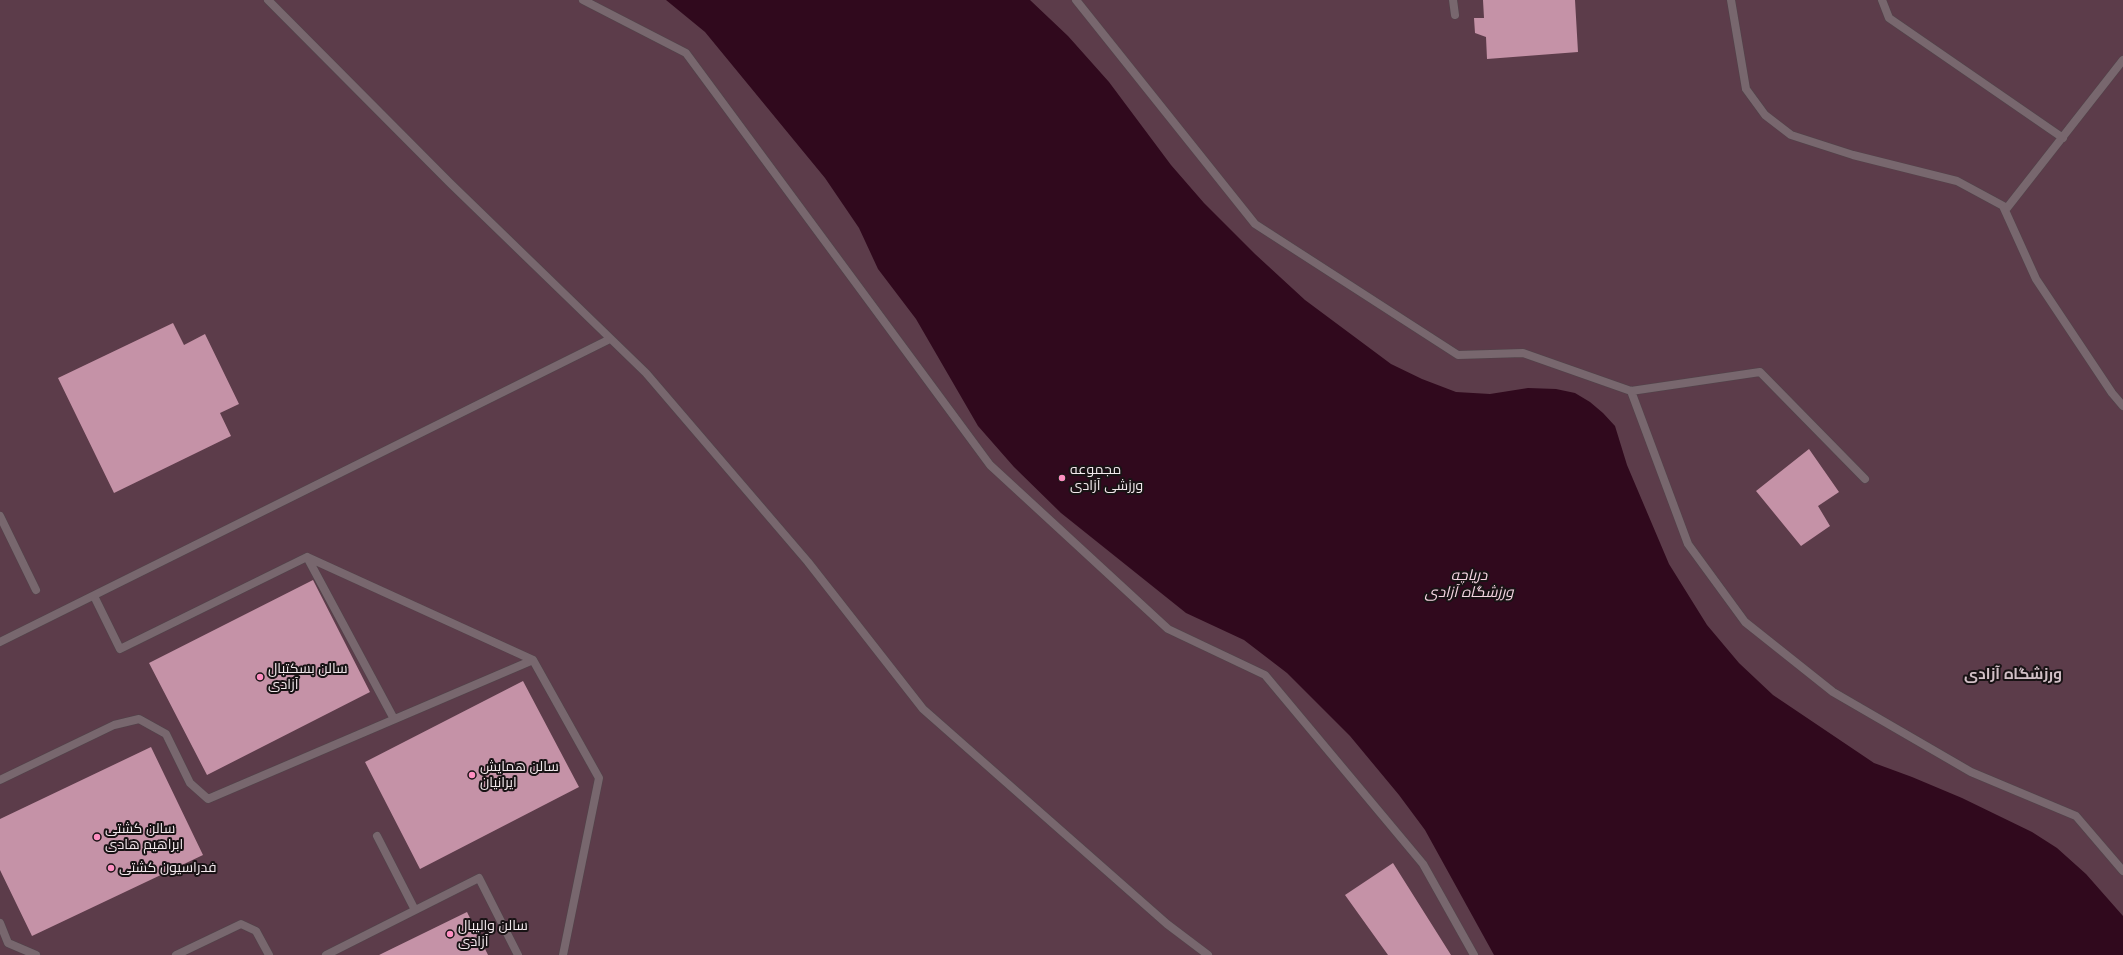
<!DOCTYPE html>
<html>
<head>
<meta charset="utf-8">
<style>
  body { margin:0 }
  canvas { display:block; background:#36282d }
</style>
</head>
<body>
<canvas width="2123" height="955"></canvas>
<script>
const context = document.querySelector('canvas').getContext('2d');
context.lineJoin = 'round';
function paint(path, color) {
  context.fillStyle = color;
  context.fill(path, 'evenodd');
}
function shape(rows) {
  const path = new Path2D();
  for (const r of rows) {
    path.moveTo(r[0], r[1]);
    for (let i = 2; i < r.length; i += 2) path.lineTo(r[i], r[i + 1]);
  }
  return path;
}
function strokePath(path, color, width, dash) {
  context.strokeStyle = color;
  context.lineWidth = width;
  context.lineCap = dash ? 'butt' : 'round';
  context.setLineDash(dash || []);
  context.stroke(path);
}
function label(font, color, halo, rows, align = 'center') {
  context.font = font + ' "Noto Serif",Cairo,serif';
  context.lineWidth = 4;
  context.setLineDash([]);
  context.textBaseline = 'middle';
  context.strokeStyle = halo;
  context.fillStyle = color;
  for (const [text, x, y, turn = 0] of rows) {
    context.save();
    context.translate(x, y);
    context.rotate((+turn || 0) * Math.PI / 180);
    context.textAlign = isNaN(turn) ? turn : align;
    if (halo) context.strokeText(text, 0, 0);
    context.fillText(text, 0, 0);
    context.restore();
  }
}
const green = shape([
  [0,0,2123,0,2123,955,0,955]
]);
const water = shape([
  [666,0,1030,0,1068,36,1109,82,1171,165,1204,203,1255,254,1305,300,1391,364,1422,379,1456,392,1490,394,1528,388,1556,389,1575,393,1590,402,1603,413,1615,426,1627,465,1669,564,1707,625,1739,663,1773,695,1874,763,1912,777,1962,798,2032,832,2057,848,2086,874,2123,916,2123,955,1494,955,1425,830,1399,795,1350,736,1287,673,1244,640,1186,613,1061,513,1014,467,978,426,916,319,878,269,859,228,825,178,705,32]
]);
const building = shape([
  [1483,0,1575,0,1578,52,1487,59,1486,37,1475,33,1474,18,1484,18],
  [173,323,184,345,205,334,239,404,220,413,231,436,114,493,58,378],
  [1809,449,1839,492,1818,506,1830,526,1801,546,1756,491],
  [313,580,370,692,207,775,149,663],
  [523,681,579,787,420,869,365,762],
  [151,747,203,855,32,936,0,870,0,819],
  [1393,863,1451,955,1388,955,1345,895],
  [467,912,488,955,379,955]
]);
const lane = shape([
  [268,0,450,183,646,373,808,562,923,709,1167,924,1208,955],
  [583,0,686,53,990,465,1168,629,1265,675,1423,864,1474,955],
  [1076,0,1255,224,1458,355,1523,353,1631,391,1760,372,1865,479],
  [1453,0,1455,15],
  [1731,0,1746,89,1765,115,1791,135,1853,155,1957,181,2007,208,2123,60],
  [1882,0,1889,18,2063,138],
  [2003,206,2036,279,2112,393,2123,406],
  [1631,391,1688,544,1745,622,1833,692,1971,772,2076,816,2123,871],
  [0,516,36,590],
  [307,557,394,719],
  [94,596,120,649,307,557,533,660,599,778,563,955],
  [0,642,610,339],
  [0,780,114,725,139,719,166,734,190,783,208,799,533,660],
  [377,836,415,910],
  [0,923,8,943,36,955],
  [176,955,241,924,256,931,269,955],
  [326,955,479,878,518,955]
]);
const markers = [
  [1062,478,4,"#fd8fc1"],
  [260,677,4,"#fd8fc1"],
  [472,775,4,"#fd8fc1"],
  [97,837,4,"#fd8fc1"],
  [111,868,4,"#fd8fc1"],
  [450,934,4,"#fd8fc1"]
];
const poiNames = [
  ["مجموعه",1070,470],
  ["ورزشی آزادی",1070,486],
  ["سالن بسکتبال",268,669],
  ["آزادی",268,685],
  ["سالن همایش",480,767],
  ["ایرانیان",480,783],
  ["سالن کشتی",105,829],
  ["ابراهیم هادی",105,845],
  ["فدراسیون کشتی",119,868],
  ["سالن والیبال",458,926],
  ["آزادی",458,942]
];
const waterNames = [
  ["دریاچه",1469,576],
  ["ورزشگاه آزادی",1469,593]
];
const neighbourhoodNames = [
  ["ورزشگاه آزادی",2013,675]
];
paint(green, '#5c3c4a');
paint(water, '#30091d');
paint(building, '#c592a7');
strokePath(lane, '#50444a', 9);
strokePath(lane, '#78676e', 8);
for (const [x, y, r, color] of markers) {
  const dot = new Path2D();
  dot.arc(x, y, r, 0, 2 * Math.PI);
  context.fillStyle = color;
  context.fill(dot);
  strokePath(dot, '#191315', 1.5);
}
label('14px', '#f3e9ed', '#191315', poiNames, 'left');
label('italic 15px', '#f5d5e2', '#191315', waterNames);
label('bold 15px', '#d2c0c7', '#191315', neighbourhoodNames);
</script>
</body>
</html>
